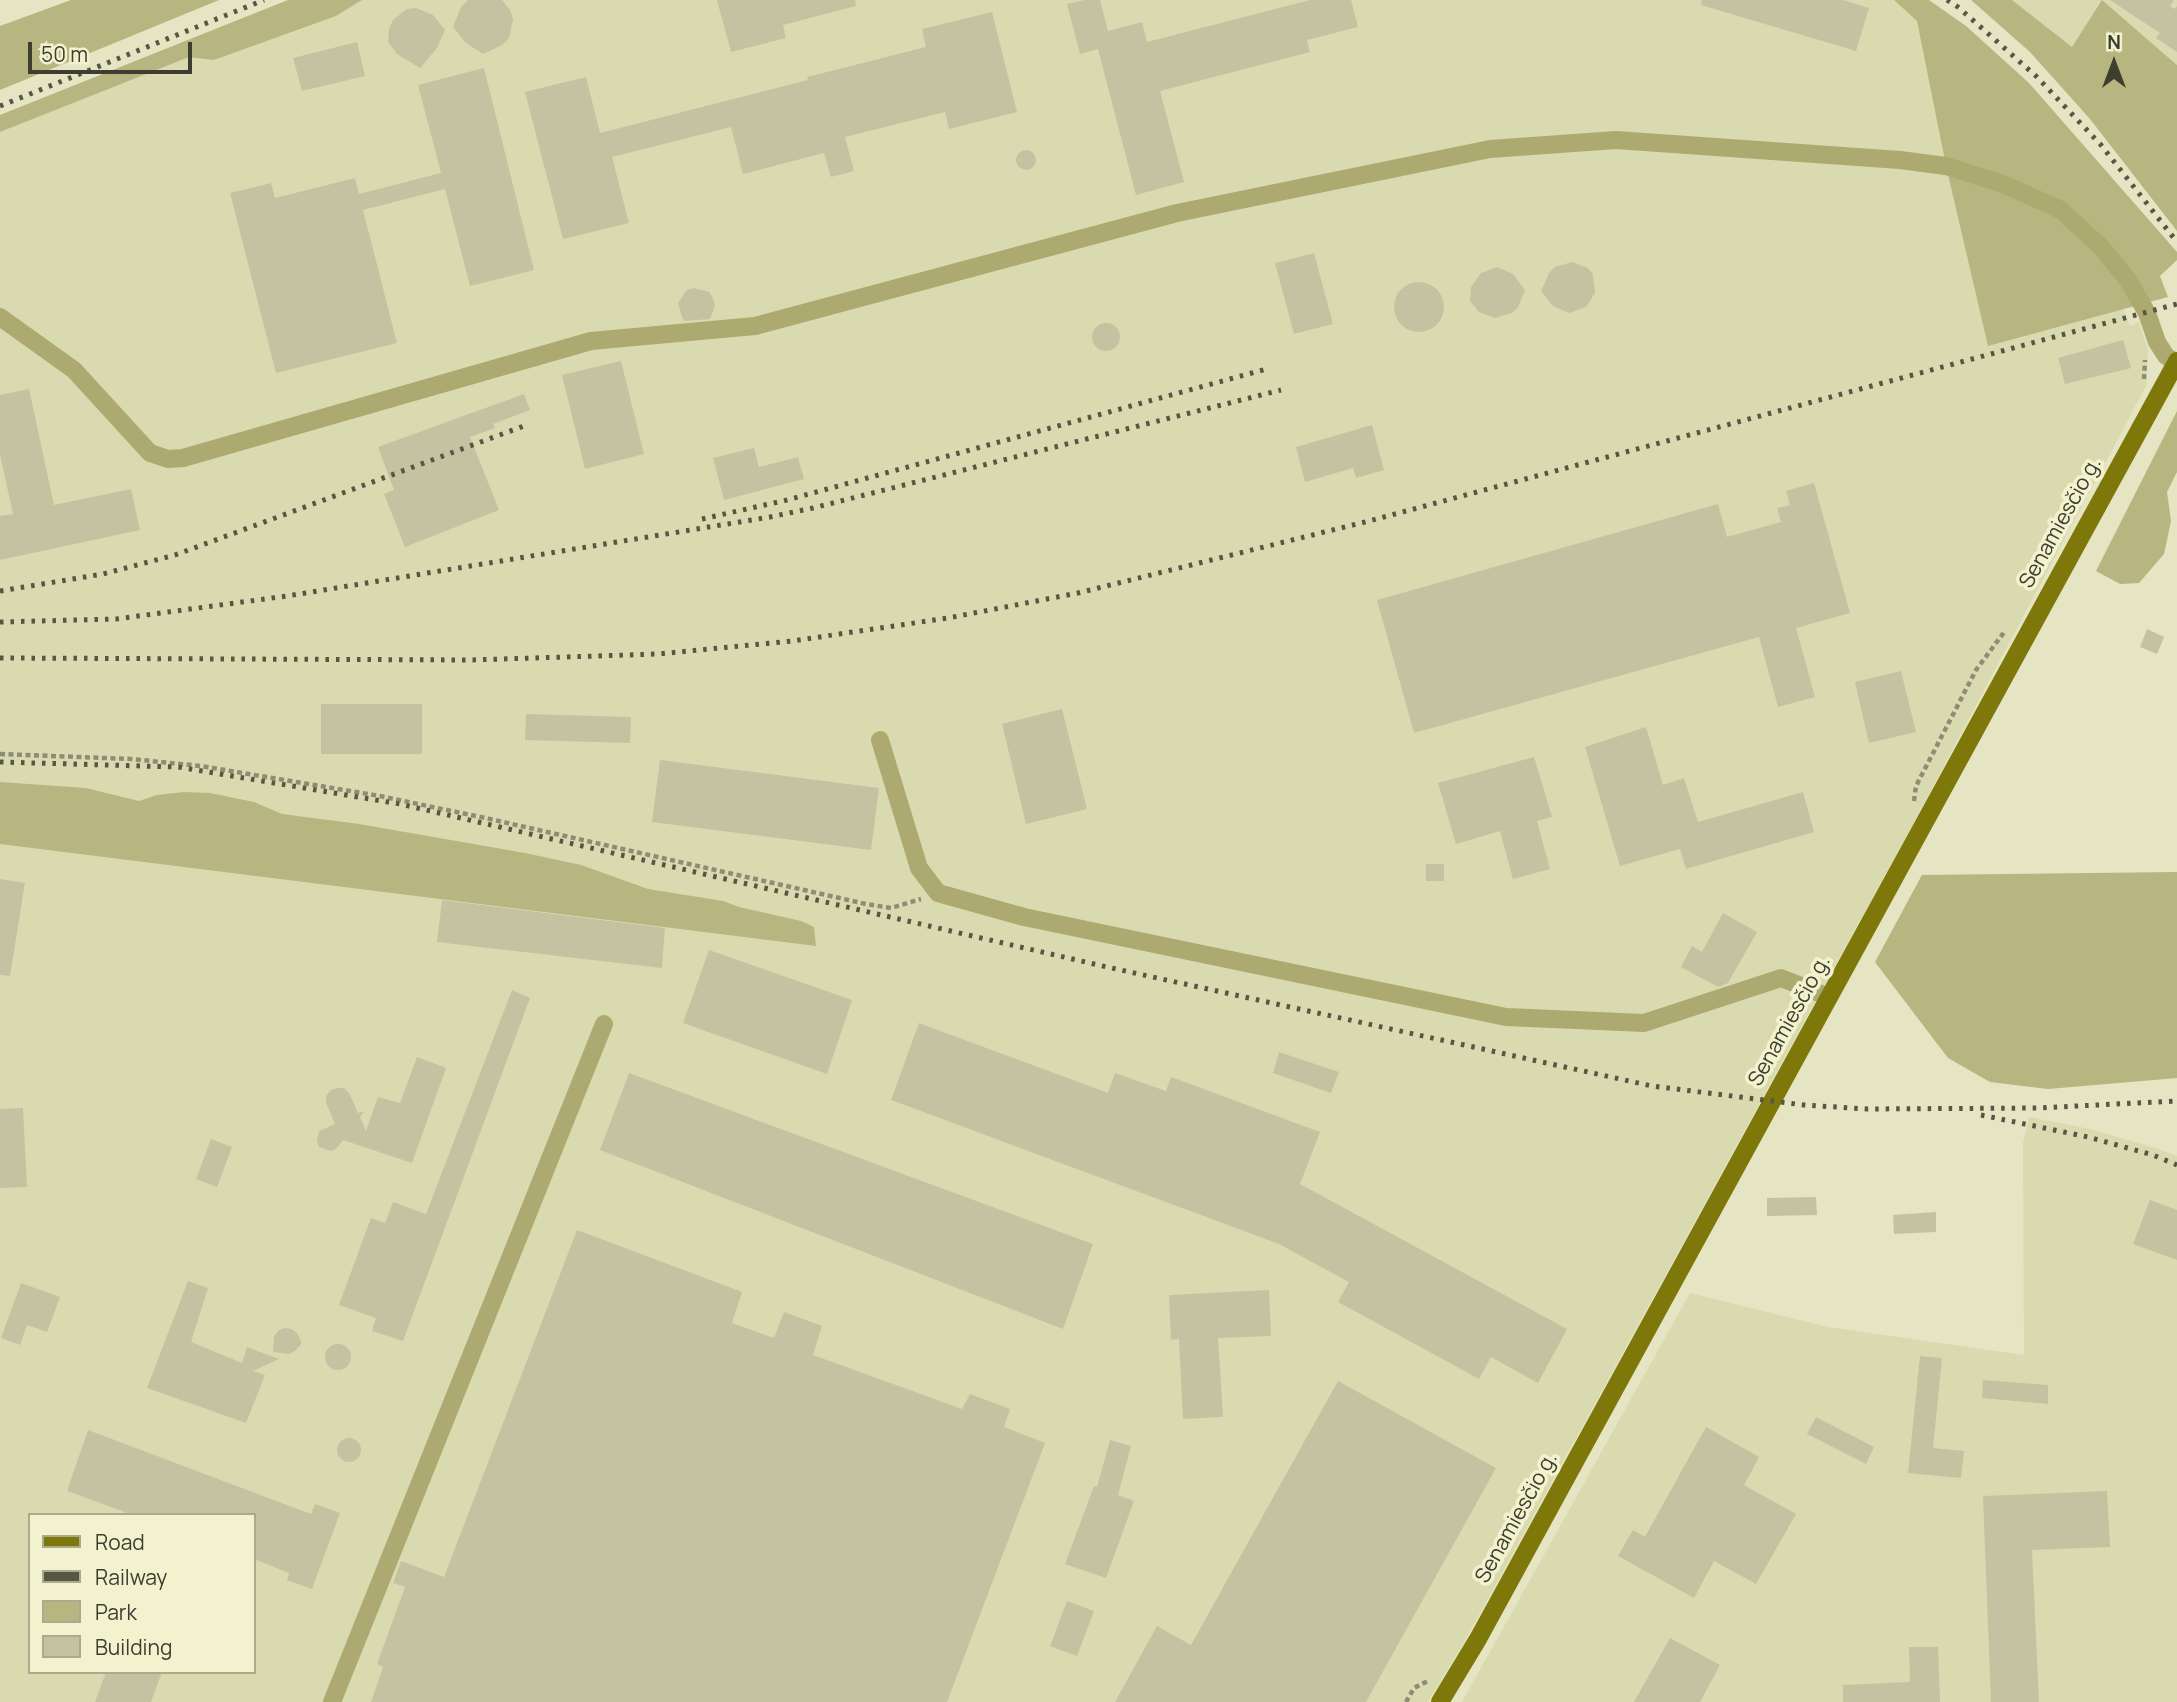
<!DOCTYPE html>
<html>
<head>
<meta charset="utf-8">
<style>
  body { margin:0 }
  #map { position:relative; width:2177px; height:1702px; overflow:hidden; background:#e5e4c3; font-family:Manrope,sans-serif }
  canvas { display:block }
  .legend { position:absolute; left:28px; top:1513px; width:228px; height:161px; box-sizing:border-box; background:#f2f2cf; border:2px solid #aaaa8f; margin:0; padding:9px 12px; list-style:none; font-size:21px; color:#3e3e30 }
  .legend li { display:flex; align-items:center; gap:14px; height:35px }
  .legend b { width:35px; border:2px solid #aaaa8f }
  .north { position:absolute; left:2079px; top:28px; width:70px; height:70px; -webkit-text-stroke:5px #f2f2cf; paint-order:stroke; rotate:0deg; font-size:19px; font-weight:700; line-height:28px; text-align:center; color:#3e3e30 }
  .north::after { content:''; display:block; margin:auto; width:24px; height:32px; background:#3e3e30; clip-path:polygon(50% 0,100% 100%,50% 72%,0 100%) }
  .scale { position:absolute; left:28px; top:42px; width:164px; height:32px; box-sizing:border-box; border:4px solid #3e3e30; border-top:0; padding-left:9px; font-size:21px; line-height:24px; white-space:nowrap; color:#3e3e30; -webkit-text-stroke:5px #f2f2cf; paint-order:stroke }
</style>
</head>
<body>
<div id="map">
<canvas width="2177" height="1702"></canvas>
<ul class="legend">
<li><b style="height:9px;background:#7d7809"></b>Road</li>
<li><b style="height:9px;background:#565645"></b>Railway</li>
<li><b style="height:19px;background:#b7b580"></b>Park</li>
<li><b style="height:19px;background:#c3c3a2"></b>Building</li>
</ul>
<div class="north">N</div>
<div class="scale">50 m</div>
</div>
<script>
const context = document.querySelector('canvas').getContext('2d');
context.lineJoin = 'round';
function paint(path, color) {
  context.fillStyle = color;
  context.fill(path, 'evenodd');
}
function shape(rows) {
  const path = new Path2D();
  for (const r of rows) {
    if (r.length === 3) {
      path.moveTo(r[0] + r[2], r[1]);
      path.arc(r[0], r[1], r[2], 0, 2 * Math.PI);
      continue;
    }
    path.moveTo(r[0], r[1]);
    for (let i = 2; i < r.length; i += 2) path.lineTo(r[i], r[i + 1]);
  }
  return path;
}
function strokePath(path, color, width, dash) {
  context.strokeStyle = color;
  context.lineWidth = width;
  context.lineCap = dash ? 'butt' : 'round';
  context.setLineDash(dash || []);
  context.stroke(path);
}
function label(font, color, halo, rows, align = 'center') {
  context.font = font + ' Manrope,sans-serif';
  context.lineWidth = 7;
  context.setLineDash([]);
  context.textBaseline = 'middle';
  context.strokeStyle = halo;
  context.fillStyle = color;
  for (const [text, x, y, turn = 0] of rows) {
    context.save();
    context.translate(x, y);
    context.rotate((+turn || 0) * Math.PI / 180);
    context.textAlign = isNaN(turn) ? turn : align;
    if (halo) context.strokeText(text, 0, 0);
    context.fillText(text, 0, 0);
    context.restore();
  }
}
const built = shape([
  [362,0,1894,0,1917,21,1946,166,1988,345,2123,308,2130,326,2139,322,2148,351,2146,386,1922,807,1468,1635,1428,1702,0,1702,0,132,189,56,214,60,336,16],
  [30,1515,254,1515,254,1672,30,1672],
  [2012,0,2177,0,2177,65,2103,1,2072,48],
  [2029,1117,2090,1129,2155,1148,2177,1156,2177,1702,1462,1702,1690,1293,1828,1327,2024,1355,2023,1143]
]);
const green = shape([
  [71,0,219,0,0,90,0,26],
  [288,0,362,0,336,16,214,60,189,57,0,132,0,115],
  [1894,0,1929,0,1966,26,2029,83,2177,252,2177,260,2160,276,2168,297,1988,346,1946,166,1917,21],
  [1971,0,2012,0,2072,47,2102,0,2177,65,2177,231,2090,119,2030,52],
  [2177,411,2177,472,2167,492,2171,521,2164,554,2139,583,2120,584,2096,571],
  [0,782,86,788,139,801,157,795,184,792,210,793,254,802,282,814,359,824,525,853,581,865,648,889,723,901,739,907,801,921,814,927,816,946,0,844],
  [2177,872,2177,1078,2048,1089,1990,1082,1948,1058,1875,962,1922,875]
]);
const building = shape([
  [468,0,502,0,510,10,513,19,509,38,502,45,483,54,466,43,453,27,461,7],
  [717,0,855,0,856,6,783,25,786,38,731,52],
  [1084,0,1100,0,1108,31,1142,22,1147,42,1310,0,1351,0,1358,27,1307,40,1310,52,1160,91,1184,182,1136,195,1098,49,1080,54,1067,4],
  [1702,0,1843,0,1869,8,1856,51,1701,5],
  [2110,0,2174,0,2170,6,2175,9,2177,6,2177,52,2156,38,2160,33],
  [416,8,433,15,445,30,437,48,420,68,397,54,388,42,389,29,393,20,407,9],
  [992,12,1017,112,949,129,945,112,845,137,854,171,831,177,824,153,743,174,731,127,612,157,629,223,563,239,525,92,586,77,600,133,808,80,807,77,926,47,922,29],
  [357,42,365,76,302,91,293,58],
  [484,68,534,270,470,286,445,189,363,210,397,343,276,373,230,193,271,183,275,198,355,178,359,194,441,173,418,85],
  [1026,160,10],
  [1314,253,1333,324,1294,334,1275,263],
  [1572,262,1588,268,1593,275,1595,293,1586,307,1569,313,1553,306,1541,291,1549,273,1555,267],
  [1497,267,1513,274,1525,290,1518,307,1512,313,1495,318,1479,312,1470,301,1471,287,1481,273],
  [1419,307,25],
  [694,288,709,292,713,298,715,306,710,319,685,321,682,318,678,303,687,290],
  [1106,337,14],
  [2123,340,2131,368,2065,384,2058,358],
  [621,361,644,454,585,469,562,375],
  [29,389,54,505,131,489,140,530,0,560,0,516,13,514,0,455,0,395],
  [524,394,530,410,493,424,495,428,470,437,499,510,405,547,384,494,394,490,378,447],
  [1372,425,1384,470,1356,478,1353,468,1305,482,1296,447],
  [754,448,759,467,798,457,804,479,724,500,713,458],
  [1814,483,1850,613,1796,628,1815,697,1778,707,1759,637,1414,733,1377,600,1718,504,1727,537,1781,522,1777,508,1790,505,1786,491],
  [2147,629,2164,637,2157,654,2140,647],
  [1901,671,1916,732,1869,743,1855,682],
  [321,704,422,704,422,754,321,754],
  [1062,709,1087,809,1026,824,1002,724],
  [526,714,631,717,630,743,525,740],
  [1646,727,1663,785,1684,778,1698,822,1803,792,1814,832,1686,869,1680,849,1620,866,1585,747],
  [1534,757,1552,817,1537,821,1550,869,1513,879,1500,831,1456,844,1438,783],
  [660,760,879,788,871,850,652,822],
  [1426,864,1444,864,1444,881,1426,881],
  [0,879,25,883,10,976,0,975],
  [442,900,665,928,662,968,437,942],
  [1723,913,1757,932,1728,983,1718,987,1681,967,1692,946,1702,952],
  [709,950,852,1000,827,1074,683,1023],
  [512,990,530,998,403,1341,372,1331,376,1318,339,1305,371,1218,385,1223,393,1202,426,1214],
  [919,1023,1108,1093,1115,1073,1166,1091,1171,1077,1320,1132,1300,1184,1567,1329,1538,1383,1491,1357,1479,1379,1338,1302,1349,1282,1279,1244,891,1100],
  [1279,1052,1339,1072,1331,1093,1273,1073],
  [417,1057,446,1068,412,1163,343,1140,336,1149,331,1151,319,1147,317,1141,319,1132,317,1132,335,1124,326,1103,326,1096,331,1090,337,1088,344,1088,349,1093,358,1113,364,1111,360,1117,366,1131,378,1097,400,1103],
  [629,1073,1093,1244,1063,1329,600,1150],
  [23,1108,27,1187,0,1188,0,1109],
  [211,1139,232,1147,217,1187,196,1179],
  [1816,1197,1817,1215,1767,1216,1767,1198],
  [2150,1200,2177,1210,2177,1260,2133,1244],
  [1936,1212,1936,1232,1894,1234,1893,1215],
  [577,1230,742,1292,732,1323,774,1338,784,1312,822,1326,813,1355,962,1409,970,1394,1010,1409,1004,1427,1045,1443,947,1702,371,1702,383,1667,377,1664,405,1587,393,1583,401,1561,444,1577],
  [188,1281,208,1288,191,1342,242,1363,247,1347,279,1359,253,1371,265,1375,246,1423,147,1388],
  [21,1283,60,1297,47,1332,27,1325,20,1345,1,1338],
  [1269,1290,1271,1336,1218,1338,1223,1417,1183,1419,1179,1339,1171,1340,1169,1295],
  [285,1328,292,1329,297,1333,302,1343,295,1351,289,1354,273,1352,274,1336,279,1330],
  [338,1357,13],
  [1920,1356,1942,1358,1933,1448,1964,1451,1961,1478,1908,1473],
  [1983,1380,2048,1385,2048,1404,1982,1398],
  [1338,1381,1496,1468,1366,1702,1115,1702,1157,1626,1191,1645],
  [1816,1417,1874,1447,1866,1464,1807,1434],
  [1706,1427,1759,1457,1744,1485,1796,1514,1756,1584,1714,1561,1694,1598,1618,1556,1633,1530,1645,1537],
  [88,1430,311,1514,315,1504,340,1513,312,1589,287,1580,289,1573,254,1559,254,1515,133,1515,67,1491],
  [349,1450,12],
  [1110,1440,1131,1446,1118,1495,1134,1501,1106,1578,1065,1564,1094,1486,1097,1487],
  [2107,1491,2110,1547,2032,1550,2039,1702,1991,1702,1983,1496],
  [1067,1601,1094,1611,1077,1656,1050,1646],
  [1670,1638,1720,1665,1700,1702,1634,1702],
  [1909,1647,1938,1647,1940,1702,1843,1702,1843,1685,1910,1682],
  [106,1672,162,1672,151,1702,95,1702]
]);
const path = shape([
  [2144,379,2145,360],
  [0,754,131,759,201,766,380,796,490,819,866,904,891,908,921,899],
  [1914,801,1916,786,1976,670,2005,631],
  [1406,1702,1414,1688,1430,1680]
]);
const minor = shape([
  [0,317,74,370,150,453,168,459,183,458,591,341,755,326,1177,213,1490,149,1616,140,1900,160,1946,166,2003,184,2061,210,2101,247,2128,280,2147,313,2157,342,2166,356,2176,363],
  [880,740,919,868,938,893,1024,917,1506,1017,1644,1023,1781,978,1829,997],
  [332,1702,604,1024]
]);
const primary = shape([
  [1440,1702,1478,1639,2177,361]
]);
const rail = shape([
  [1947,0,1958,7,2037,77,2101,145,2177,242],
  [0,106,264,0],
  [702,519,787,500,1270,368],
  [0,591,103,574,175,555,524,426],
  [0,622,116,619,287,596,770,517,813,508,1281,390],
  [0,658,471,660,658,654,792,641,948,618,1078,593,1369,521,2177,304],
  [0,762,178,767,400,804,1107,967,1652,1086,1804,1105,1867,1109,2037,1108,2177,1101],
  [1981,1115,2088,1137,2153,1155,2177,1165]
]);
const streetNames = [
  ["Senamiesčio g.",2061,523,-61],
  ["Senamiesčio g.",1790,1021,-61],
  ["Senamiesčio g.",1517,1518,-61]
];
paint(built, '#dadab0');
paint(green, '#b7b580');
paint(building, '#c3c3a2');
strokePath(path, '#8d8d76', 4.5, [5, 3.5]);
strokePath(minor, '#acaa70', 18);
strokePath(primary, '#7d7809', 18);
strokePath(rail, '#565645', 5, [3.5, 7]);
label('21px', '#3e3e30', '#f2f2cf', streetNames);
</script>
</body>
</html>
